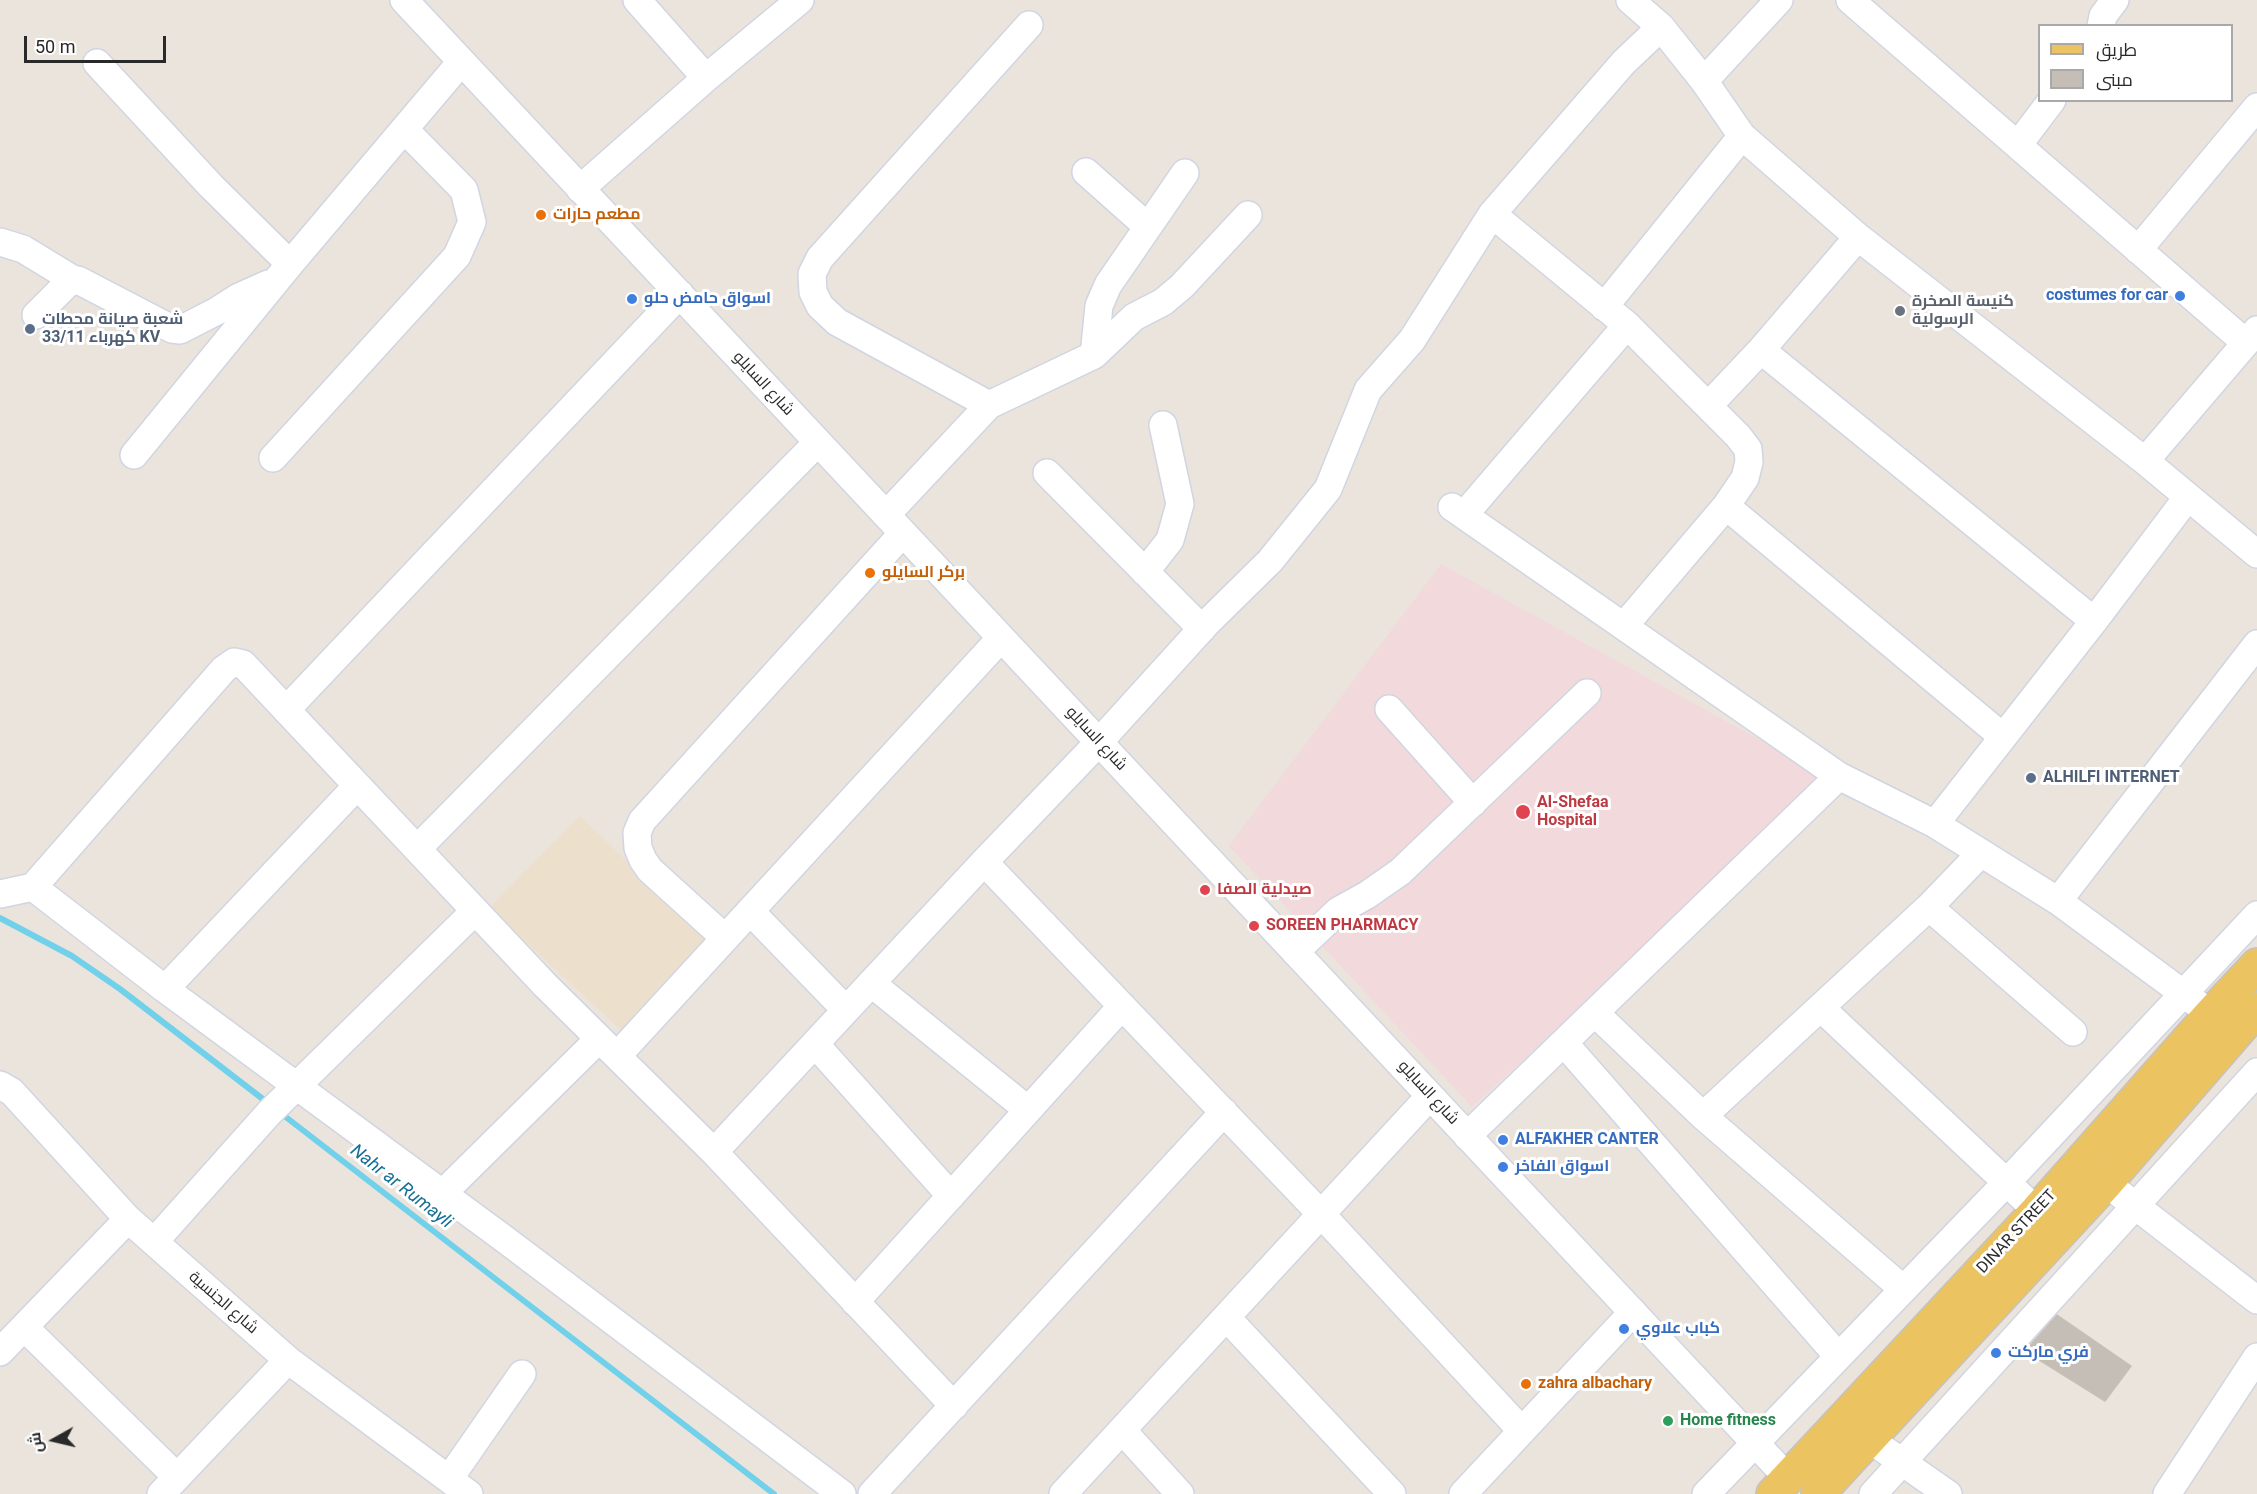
<!DOCTYPE html>
<html>
<head>
<meta charset="utf-8">
<style>
  body { margin:0 }
  #map { position:relative; width:2257px; height:1494px; overflow:hidden; background:#ebe4dc; font-family:Roboto,Cairo,sans-serif }
  canvas { display:block }
  .legend { position:absolute; left:2038px; top:24px; width:195px; height:78px; box-sizing:border-box; background:#fff; border:2px solid #a9a9a9; margin:0; padding:8px 10px; list-style:none; font-size:18px; color:#292929 }
  .legend li { display:flex; align-items:center; gap:12px; height:30px }
  .legend b { width:30px; border:2px solid #a9a9a9 }
  .north { position:absolute; left:24px; top:1410px; width:60px; height:60px; -webkit-text-stroke:4px #fff; paint-order:stroke; rotate:262deg; font-size:16px; font-weight:700; line-height:24px; text-align:center; color:#292929 }
  .north::after { content:''; display:block; margin:auto; width:21px; height:27px; background:#292929; clip-path:polygon(50% 0,100% 100%,50% 72%,0 100%) }
  .scale { position:absolute; left:24px; top:36px; width:142px; height:27px; box-sizing:border-box; border:3px solid #292929; border-top:0; padding-left:8px; font-size:18px; line-height:21px; white-space:nowrap; color:#292929; -webkit-text-stroke:4px #fff; paint-order:stroke }
</style>
</head>
<body>
<div id="map">
<canvas width="2257" height="1494"></canvas>
<ul class="legend">
<li><b style="height:8px;background:#ebc361"></b>طريق</li>
<li><b style="height:16px;background:#c4beb7"></b>مبنى</li>
</ul>
<div class="north">ش</div>
<div class="scale">50 m</div>
</div>
<script>
const context = document.querySelector('canvas').getContext('2d');
context.lineJoin = 'round';
function paint(path, color) {
  context.fillStyle = color;
  context.fill(path, 'evenodd');
}
function shape(rows) {
  const path = new Path2D();
  for (const r of rows) {
    path.moveTo(r[0], r[1]);
    for (let i = 2; i < r.length; i += 2) path.lineTo(r[i], r[i + 1]);
  }
  return path;
}
function strokePath(path, color, width, dash) {
  context.strokeStyle = color;
  context.lineWidth = width;
  context.lineCap = dash ? 'butt' : 'round';
  context.setLineDash(dash || []);
  context.stroke(path);
}
function label(font, color, halo, rows, align = 'center') {
  context.font = font + ' Roboto,Cairo,sans-serif';
  context.lineWidth = 6;
  context.setLineDash([]);
  context.textBaseline = 'middle';
  context.strokeStyle = halo;
  context.fillStyle = color;
  for (const [text, x, y, turn = 0] of rows) {
    context.save();
    context.translate(x, y);
    context.rotate((+turn || 0) * Math.PI / 180);
    context.textAlign = isNaN(turn) ? turn : align;
    if (halo) context.strokeText(text, 0, 0);
    context.fillText(text, 0, 0);
    context.restore();
  }
}
const education = shape([
  [580,816,709,940,622,1031,489,908]
]);
const medical = shape([
  [1441,564,1829,778,1472,1107,1229,846]
]);
const stream = shape([
  [0,918,72,956,120,989,268,1103],
  [278,1111,774,1494]
]);
const building = shape([
  [2057,1315,2131,1366,2105,1401,2025,1351,2057,1315]
]);
const minor = shape([
  [404,0,1787,1477],
  [637,0,706,78],
  [1630,0,1661,27,1704,81,1742,136,1858,237,2145,461,2257,554],
  [1850,0,2246,343],
  [2101,26,2103,16,2115,0],
  [97,63,211,186,290,264],
  [1704,81,1779,0],
  [2018,145,2052,100],
  [1086,172,1148,227],
  [580,189,706,78,800,0],
  [1492,214,1627,325,1738,436,1748,449,1749,462,1745,478,1726,506,1624,626],
  [0,242,23,249,74,280],
  [2138,250,2257,107],
  [1604,307,1742,136],
  [36,315,68,283,78,280,172,329,180,330,217,311,239,297,268,284],
  [1761,350,2094,621],
  [1094,355,1099,306,1108,285,1185,173],
  [989,405,837,322,820,306,813,292,812,274,820,258,1029,25],
  [1708,406,1761,350,1858,237],
  [134,455,290,264,461,62],
  [273,458,457,256,472,222,464,190,404,129],
  [2145,461,2257,330],
  [1047,473,1202,629],
  [1726,506,2003,737],
  [1452,507,1839,776,1935,824,2058,901,2211,1014],
  [886,515,989,405,1094,355,1134,317,1163,302,1182,286,1248,215],
  [1464,515,1627,325],
  [1145,572,1170,540,1180,504,1163,425],
  [1389,709,1473,803],
  [286,710,680,294],
  [1935,824,2094,621,2187,498],
  [417,849,818,442],
  [984,862,1321,1214,1522,1431],
  [33,887,165,989,503,1238,842,1494],
  [0,894,33,887,224,669,234,662,243,664,545,985,714,1152,954,1406],
  [2058,901,2257,644],
  [1929,907,2073,1032],
  [750,911,846,1010],
  [725,938,650,870,643,860,638,848,637,833,642,821,903,533],
  [1295,952,1338,911,1367,895,1400,872,1587,693],
  [871,983,1028,1110],
  [165,989,357,786],
  [1821,1008,2037,1211],
  [1595,1013,1703,1116,1903,1289],
  [1564,1043,1838,1356],
  [815,1044,951,1196],
  [617,1056,1001,638],
  [0,1085,12,1092,128,1219,288,1360,469,1494],
  [1703,1116,1929,907,1981,853],
  [1467,1136,1839,776],
  [714,1152,984,862,1099,742,1207,623,1270,561,1328,489,1368,390,1412,340,1492,214,1624,62,1661,27],
  [2106,1183,2257,1300],
  [442,1194,599,1039],
  [154,1242,269,1113,475,911],
  [855,1302,1122,1006],
  [1226,1317,1392,1494],
  [24,1327,177,1477],
  [0,1352,128,1219],
  [1122,1430,1180,1494],
  [1869,1439,1948,1494],
  [449,1479,522,1374],
  [161,1494,288,1360],
  [872,1494,1224,1112],
  [1063,1494,1430,1096],
  [1463,1494,1633,1312],
  [1706,1494,2007,1182,2257,915],
  [1873,1494,2257,1072],
  [2167,1494,2257,1357]
]);
const major = shape([
  [1773,1494,2037,1211,2211,1014,2257,965],
  [1818,1494,2106,1183,2257,1009]
]);
const markers = [
  [541,215,6,"#e8710a"],
  [2180,296,6,"#3f7fe0"],
  [632,299,6,"#3f7fe0"],
  [1900,311,6,"#6b7280"],
  [30,329,6,"#5c6f8a"],
  [870,573,6,"#e8710a"],
  [2031,778,6,"#5c6f8a"],
  [1523,812,8,"#e0444e"],
  [1205,890,6,"#e0444e"],
  [1254,926,6,"#e0444e"],
  [1503,1140,6,"#3f7fe0"],
  [1503,1167,6,"#3f7fe0"],
  [1624,1329,6,"#3f7fe0"],
  [1996,1353,6,"#3f7fe0"],
  [1526,1384,6,"#e8710a"],
  [1668,1421,6,"#2e9e5b"]
];
const foodNames = [
  ["مطعم حارات",553,215],
  ["بركر السايلو",882,573],
  ["zahra albachary",1538,1384]
];
const shopNames = [
  ["costumes for car",2168,296,"right"],
  ["اسواق حامض حلو",644,299],
  ["ALFAKHER CANTER",1515,1140],
  ["اسواق الفاخر",1515,1167],
  ["كباب علاوي",1636,1329],
  ["فري ماركت",2008,1353]
];
const worshipNames = [
  ["كنيسة الصخرة",1912,302],
  ["الرسولية",1912,320]
];
const serviceNames = [
  ["شعبة صيانة محطات",42,320],
  ["كهرباء 33/11 KV",42,338],
  ["ALHILFI INTERNET",2043,778]
];
const streetNames = [
  ["شارع السايلو",763,384,47],
  ["شارع السايلو",1096,739,47],
  ["شارع السايلو",1428,1093,47],
  ["DINAR STREET",2017,1232,-47],
  ["شارع الجنسية",223,1303,41]
];
const healthNames = [
  ["Al-Shefaa",1537,803],
  ["Hospital",1537,821],
  ["صيدلية الصفا",1217,890],
  ["SOREEN PHARMACY",1266,926]
];
const leisureNames = [
  ["Home fitness",1680,1421]
];
const waterNames = [
  ["Nahr ar Rumayli",401,1187,38]
];
paint(education, '#ece0cc');
paint(medical, '#f2d9dc');
strokePath(stream, '#72d1ea', 6);
paint(building, '#c4beb7');
strokePath(building, '#c6bfb6', 1.5);
strokePath(minor, '#d1d5e2', 30);
strokePath(major, '#c3c3c3', 36);
strokePath(minor, '#fff', 27);
strokePath(major, '#ebc361', 33);
for (const [x, y, r, color] of markers) {
  const dot = new Path2D();
  dot.arc(x, y, r, 0, 2 * Math.PI);
  context.fillStyle = color;
  context.fill(dot);
  strokePath(dot, '#fff', 2);
}
label('bold 16px', '#c56008', '#fff', foodNames, 'left');
label('bold 16px', '#366cbe', '#fff', shopNames, 'left');
label('bold 16px', '#5b616d', '#fff', worshipNames, 'left');
label('bold 16px', '#4e5e75', '#fff', serviceNames, 'left');
label('16px', '#292929', '#fff', streetNames);
label('bold 16px', '#be3a42', '#fff', healthNames, 'left');
label('bold 16px', '#27864d', '#fff', leisureNames, 'left');
label('italic 18px', '#126f95', '#fff', waterNames);
</script>
</body>
</html>
